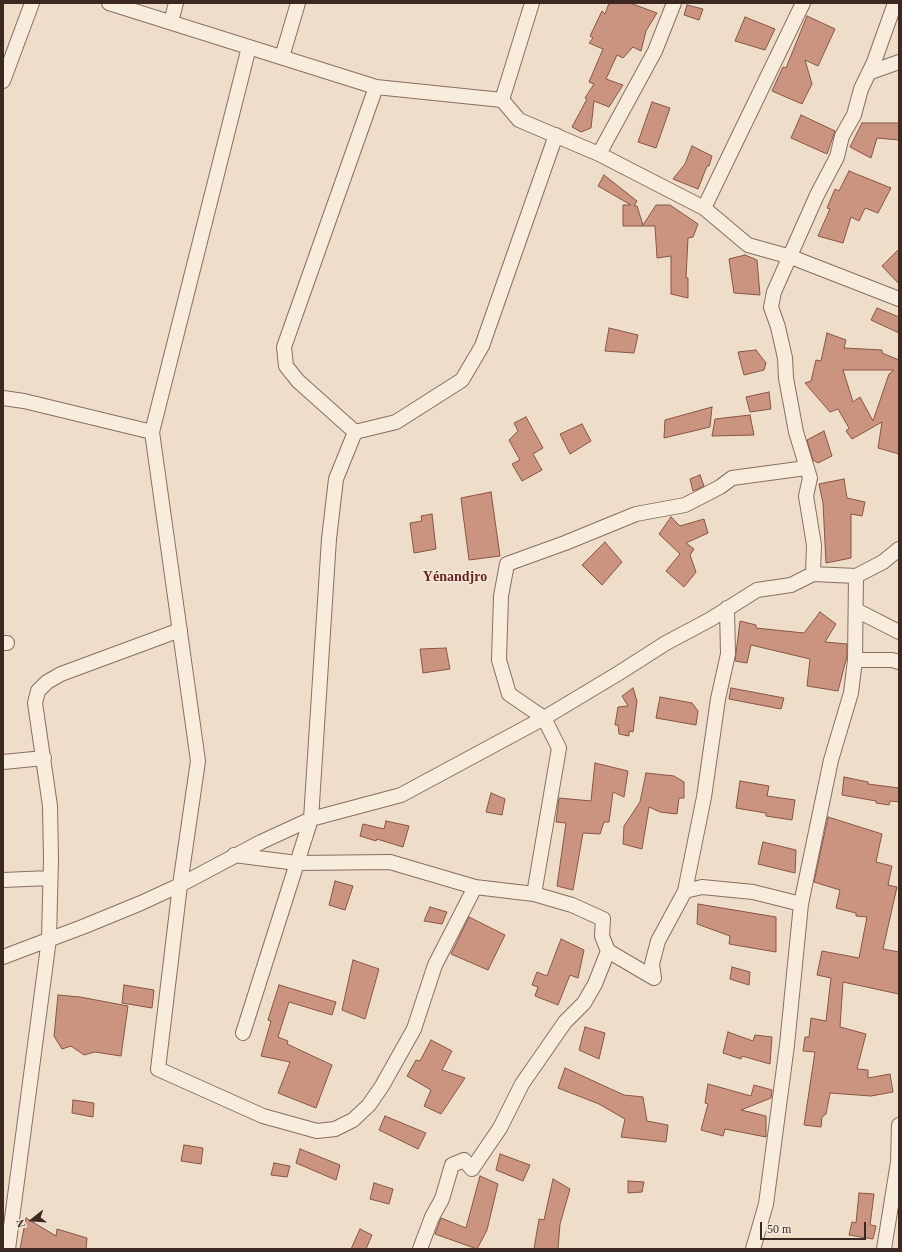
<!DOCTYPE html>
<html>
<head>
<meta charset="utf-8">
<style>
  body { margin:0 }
  #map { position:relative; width:902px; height:1252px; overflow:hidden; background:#eeddc9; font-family:Georgia,serif }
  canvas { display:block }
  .frame { position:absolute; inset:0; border:4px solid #3b2921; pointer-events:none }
  .north { position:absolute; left:12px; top:1200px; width:40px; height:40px; -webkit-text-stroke:3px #f5e8d9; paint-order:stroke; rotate:253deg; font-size:11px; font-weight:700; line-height:16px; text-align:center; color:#3b2921 }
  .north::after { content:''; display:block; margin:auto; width:14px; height:18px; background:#3b2921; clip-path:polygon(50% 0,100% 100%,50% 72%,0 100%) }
  .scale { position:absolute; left:760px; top:1222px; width:106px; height:18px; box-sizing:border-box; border:2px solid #3b2921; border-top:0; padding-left:5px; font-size:12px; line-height:14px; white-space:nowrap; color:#3b2921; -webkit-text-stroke:3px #f5e8d9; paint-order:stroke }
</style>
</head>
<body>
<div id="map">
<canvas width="902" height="1252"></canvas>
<div class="frame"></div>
<div class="north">N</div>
<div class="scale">50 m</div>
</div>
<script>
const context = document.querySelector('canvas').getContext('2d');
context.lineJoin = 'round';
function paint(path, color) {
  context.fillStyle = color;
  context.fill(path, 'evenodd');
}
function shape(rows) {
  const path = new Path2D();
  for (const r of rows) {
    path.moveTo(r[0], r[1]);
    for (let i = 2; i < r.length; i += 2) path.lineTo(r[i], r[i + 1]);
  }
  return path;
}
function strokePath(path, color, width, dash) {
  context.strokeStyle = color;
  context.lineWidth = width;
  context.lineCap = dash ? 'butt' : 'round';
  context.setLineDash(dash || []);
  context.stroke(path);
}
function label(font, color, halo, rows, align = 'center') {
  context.font = font + ' Georgia,serif';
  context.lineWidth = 3;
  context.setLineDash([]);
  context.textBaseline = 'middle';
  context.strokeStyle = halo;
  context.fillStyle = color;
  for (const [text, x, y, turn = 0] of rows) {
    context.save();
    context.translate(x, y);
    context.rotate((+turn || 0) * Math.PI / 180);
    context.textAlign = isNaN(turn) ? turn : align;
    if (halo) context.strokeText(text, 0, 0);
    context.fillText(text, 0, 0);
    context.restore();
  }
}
const building = shape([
  [609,3,630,3,657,13,646,31,641,51,633,47,623,58,617,55,606,79,623,85,609,107,594,101,591,128,581,132,572,127,587,99,585,98,594,84,589,82,603,49,589,43,593,38,590,36,602,11,605,14,609,3],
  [687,5,703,9,699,20,684,15,687,5],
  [807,16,835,29,818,66,805,60,812,84,802,104,772,91,783,67,786,68,807,16],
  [745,17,775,29,765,50,735,41,745,17],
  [652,102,670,108,656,148,638,142,652,102],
  [801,115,835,131,827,154,791,138,801,115],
  [862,123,899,123,899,140,877,138,871,158,850,147,862,123],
  [692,146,712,156,709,166,707,166,698,189,673,179,685,164,692,146],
  [849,171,891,188,878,213,865,208,859,221,851,217,843,243,818,236,830,209,827,208,835,189,839,191,849,171],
  [604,175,637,201,634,206,637,206,643,225,656,205,670,205,698,224,693,237,688,238,686,278,688,278,688,298,671,294,671,256,657,258,655,226,623,226,623,205,631,205,598,186,604,175],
  [899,249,899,284,882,266,899,249],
  [745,255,757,260,760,295,734,293,729,259,745,255],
  [877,308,899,317,899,333,871,320,877,308],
  [609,328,638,335,634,353,605,351,609,328],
  [827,333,846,340,844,348,882,350,882,353,899,360,899,454,878,448,882,422,852,439,846,431,849,428,838,409,830,412,805,383,811,381,816,360,821,361,827,333],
  [843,370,894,370,889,374,873,421,860,397,853,402,843,370],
  [756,350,766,363,764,370,744,375,738,352,756,350],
  [769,392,771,409,750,412,746,397,769,392],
  [712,407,710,427,664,438,665,420,712,407],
  [750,415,754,435,712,436,715,419,750,415],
  [526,417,543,448,533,454,542,470,522,481,512,464,520,460,509,440,518,431,514,423,526,417],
  [582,424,591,441,570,454,560,434,582,424],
  [824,431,832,456,818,463,813,460,807,440,824,431],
  [700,475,704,486,693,491,690,479,700,475],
  [844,479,847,498,865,502,862,516,851,514,851,558,826,563,823,503,819,484,844,479],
  [491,492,500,556,469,560,461,498,491,492],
  [432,514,436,549,414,553,410,523,422,521,421,516,432,514],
  [671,517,680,526,704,519,708,533,686,543,694,549,690,555,696,572,684,587,666,571,680,554,659,534,671,517],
  [605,542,622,562,602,585,582,565,605,542],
  [820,612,836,624,825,642,847,644,847,656,838,691,807,686,810,659,751,645,747,663,735,661,740,621,756,625,756,628,804,633,820,612],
  [446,648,450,669,423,673,420,649,446,648],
  [633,688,637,701,633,732,629,731,629,736,619,734,618,725,615,725,618,707,628,706,622,696,633,688],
  [731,688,784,698,781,709,729,699,731,688],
  [660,697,692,703,698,711,696,725,656,718,660,697],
  [595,763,628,771,624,797,613,792,609,822,604,822,600,834,583,833,573,890,557,886,566,823,556,822,559,798,591,801,595,763],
  [646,773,674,776,684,782,684,798,679,798,677,814,660,812,649,807,642,849,623,844,624,826,640,802,646,773],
  [844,777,868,782,868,784,899,788,899,802,890,801,889,805,876,803,876,801,842,795,844,777],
  [740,781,769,786,767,796,795,800,792,820,766,816,766,813,736,808,740,781],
  [491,793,505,799,502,815,486,812,491,793],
  [828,817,882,834,876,862,892,866,888,885,897,887,883,949,899,952,899,994,843,982,840,1027,866,1034,857,1069,868,1070,868,1078,890,1074,893,1092,871,1096,830,1093,826,1114,822,1117,821,1127,804,1125,815,1052,803,1051,805,1037,809,1037,811,1018,826,1021,831,978,817,975,822,951,859,958,867,917,856,916,856,913,836,908,840,890,814,882,828,817],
  [386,821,409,826,403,847,377,839,376,841,360,836,363,824,384,829,386,821],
  [763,842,796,850,795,873,758,864,763,842],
  [335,881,353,886,345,910,329,905,335,881],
  [698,904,776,917,776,952,729,944,730,936,697,924,698,904],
  [430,907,447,912,442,924,424,921,430,907],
  [469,917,505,935,488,970,451,954,469,917],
  [561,939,584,950,578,978,570,975,558,1005,535,996,538,987,532,985,537,972,547,976,561,939],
  [353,960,379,969,365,1019,342,1010,353,960],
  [732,967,750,972,749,985,730,979,732,967],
  [124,985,154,990,152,1008,122,1003,124,985],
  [279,985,336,1002,332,1015,289,1002,278,1037,288,1041,287,1044,332,1065,316,1108,278,1093,290,1062,261,1056,271,1021,268,1020,279,985],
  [58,995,80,997,128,1006,121,1056,95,1052,84,1055,71,1046,62,1049,54,1036,58,995],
  [585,1027,605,1033,599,1059,579,1050,585,1027],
  [728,1032,753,1041,755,1035,772,1037,770,1064,742,1056,741,1059,723,1053,728,1032],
  [431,1040,452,1051,442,1070,465,1078,441,1114,424,1106,431,1090,407,1076,416,1060,420,1061,431,1040],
  [565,1068,624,1095,643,1097,647,1121,668,1125,666,1142,621,1137,625,1119,599,1104,558,1088,565,1068],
  [708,1084,751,1096,754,1085,772,1090,771,1098,741,1110,766,1116,766,1137,725,1129,723,1136,701,1130,708,1104,705,1103,708,1084],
  [73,1100,94,1103,93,1117,72,1113,73,1100],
  [385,1116,426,1133,418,1149,379,1130,385,1116],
  [184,1145,203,1148,201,1164,181,1161,184,1145],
  [300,1149,340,1165,336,1180,296,1163,300,1149],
  [500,1154,530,1165,523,1181,496,1170,500,1154],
  [274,1163,290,1166,287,1177,271,1175,274,1163],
  [480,1176,498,1184,487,1230,477,1249,435,1234,441,1218,466,1228,480,1176],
  [553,1179,570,1189,560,1224,558,1249,534,1249,539,1219,544,1220,553,1179],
  [628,1181,644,1182,642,1192,628,1193,628,1181],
  [374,1183,393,1189,389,1204,370,1199,374,1183],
  [859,1193,874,1194,870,1225,876,1226,873,1239,849,1235,852,1222,856,1223,859,1193],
  [26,1218,56,1236,57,1229,87,1238,86,1249,20,1249,26,1218],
  [360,1229,372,1235,366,1249,351,1249,360,1229]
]);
const street = shape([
  [109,3,376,87,502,100,519,120,599,154,704,208,748,245,791,257,899,299],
  [171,22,176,3],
  [282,57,298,3],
  [871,72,899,62],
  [3,81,32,3],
  [502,100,532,3],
  [599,154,655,51,674,3],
  [704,208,803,3],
  [3,398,24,401,152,432,198,761,180,885,158,1069,263,1116,317,1131,335,1129,353,1120,369,1105,382,1086,414,1029,435,965,475,887],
  [152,432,249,47],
  [355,432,298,381,286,366,284,347,376,87],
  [355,432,396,422,462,380,482,346,556,135],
  [813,574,814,545,806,496,810,478,796,432,786,378,785,358,778,327,771,307,774,292,817,195,837,157,842,136,854,115,861,89,874,62,895,3],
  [856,610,899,632],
  [3,643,7,643],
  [855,660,892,660,899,662],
  [3,762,44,758],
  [234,855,297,863,390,862,475,887,534,894,572,905,603,919,602,936,608,951,654,978],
  [3,880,50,878],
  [685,891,702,887,753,892,801,904],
  [534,894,559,748,544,718,509,694,499,660,501,596,507,564,565,543,636,514,685,505,720,487,732,478,806,468],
  [3,957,85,926,141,903,180,885,261,842,311,819,401,795,544,718,619,673,666,643,711,619,757,590,791,585,813,574,856,576,883,562,899,549],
  [654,978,652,964,658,941,685,891,704,797,718,699,728,654,727,608],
  [243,1033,311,819,329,539,336,479,355,432],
  [8,1249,49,939,51,859,50,806,35,703,38,691,47,682,61,674,180,630],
  [420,1249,432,1217,442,1199,452,1165,464,1160,472,1169,500,1128,522,1084,565,1022,584,1003,595,984,608,951],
  [753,1249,766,1204,787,1045,801,904,831,760,851,693,855,660,856,576],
  [884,1249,898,1162,899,1125]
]);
const quarterNames = [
  ["Yénandjro",455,577]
];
paint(building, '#ca9481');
strokePath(building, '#885545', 1);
strokePath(street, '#8a6e5e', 16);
strokePath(street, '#f8ecdd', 14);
label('bold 14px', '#662522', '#f5e8d9', quarterNames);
</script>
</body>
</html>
